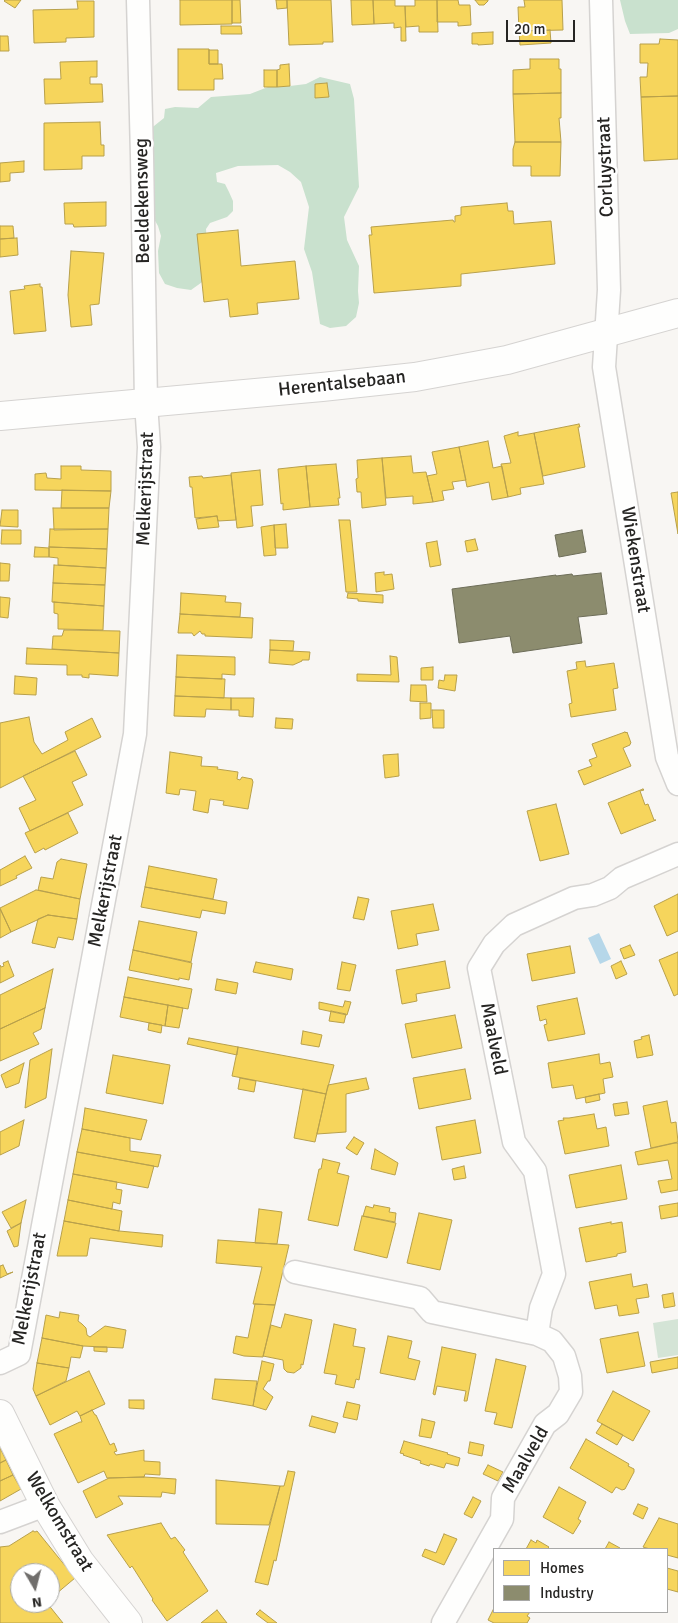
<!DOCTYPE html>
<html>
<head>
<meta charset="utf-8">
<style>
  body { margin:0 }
  #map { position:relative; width:678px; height:1623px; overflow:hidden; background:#f8f6f3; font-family:Signika,sans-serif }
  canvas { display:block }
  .legend { position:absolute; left:493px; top:1548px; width:175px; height:65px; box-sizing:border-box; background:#fff; border:1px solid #a8a8a7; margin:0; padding:6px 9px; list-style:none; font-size:15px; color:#262523 }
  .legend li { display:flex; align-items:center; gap:10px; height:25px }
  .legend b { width:25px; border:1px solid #a8a8a7 }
  .north { position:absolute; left:10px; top:1563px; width:50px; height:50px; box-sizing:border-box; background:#fff; border:1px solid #a8a8a7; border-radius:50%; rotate:172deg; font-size:14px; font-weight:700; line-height:20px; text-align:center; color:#262523 }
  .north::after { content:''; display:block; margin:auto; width:18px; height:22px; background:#706e6c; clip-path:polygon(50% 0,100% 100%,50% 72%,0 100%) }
  .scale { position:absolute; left:506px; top:20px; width:69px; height:22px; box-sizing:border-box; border:2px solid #262523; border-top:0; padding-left:6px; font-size:15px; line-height:18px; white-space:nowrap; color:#262523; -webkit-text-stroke:4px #fff; paint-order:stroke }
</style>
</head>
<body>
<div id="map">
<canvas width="678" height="1623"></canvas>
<ul class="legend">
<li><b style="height:14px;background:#f6d55c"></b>Homes</li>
<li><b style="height:14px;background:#8c8c6e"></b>Industry</li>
</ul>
<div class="north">N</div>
<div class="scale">20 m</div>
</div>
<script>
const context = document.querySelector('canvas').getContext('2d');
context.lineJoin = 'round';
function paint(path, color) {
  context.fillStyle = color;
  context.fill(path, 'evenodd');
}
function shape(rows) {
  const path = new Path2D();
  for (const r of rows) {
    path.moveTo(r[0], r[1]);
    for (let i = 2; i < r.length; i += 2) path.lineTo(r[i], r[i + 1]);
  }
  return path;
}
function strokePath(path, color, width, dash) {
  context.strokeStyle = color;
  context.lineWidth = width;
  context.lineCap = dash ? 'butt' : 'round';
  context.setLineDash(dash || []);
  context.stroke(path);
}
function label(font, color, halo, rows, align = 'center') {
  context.font = font + ' Signika,sans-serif';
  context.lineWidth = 5;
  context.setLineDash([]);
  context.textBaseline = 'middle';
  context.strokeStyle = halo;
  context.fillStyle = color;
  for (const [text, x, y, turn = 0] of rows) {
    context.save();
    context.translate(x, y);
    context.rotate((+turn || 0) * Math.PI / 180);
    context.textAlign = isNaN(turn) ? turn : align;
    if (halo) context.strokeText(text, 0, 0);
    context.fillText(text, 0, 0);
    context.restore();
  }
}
const green = shape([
  [678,1319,678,1355,658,1358,653,1323]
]);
const forest = shape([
  [620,0,678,0,678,29,669,33,630,34,625,21],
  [320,77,350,84,354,99,359,187,344,217,347,240,359,266,358,291,359,303,356,317,346,326,330,328,320,324,312,272,304,249,309,207,301,182,290,172,278,165,238,166,216,173,217,182,225,184,229,192,233,201,233,211,227,217,210,223,206,229,208,260,205,280,191,290,177,288,165,284,159,273,158,251,161,236,158,226,154,219,149,130,164,118,165,109,175,107,198,108,211,97,250,94,268,87,290,86,306,84]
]);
const water = shape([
  [599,933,611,959,600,964,588,938]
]);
const homes = shape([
  [5,0,21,0,15,8,4,1,5,0],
  [180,0,232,0,232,24,180,25,180,0],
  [232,0,240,0,241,23,232,23,232,0],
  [276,0,287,0,287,8,277,9,276,0],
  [287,0,331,0,333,42,323,42,323,44,289,45,287,0],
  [351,0,373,0,374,24,352,25,351,0],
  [373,0,395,0,395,6,405,6,406,41,401,41,401,27,394,28,394,23,374,24,373,0],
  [415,0,437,0,438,32,419,32,419,26,406,27,405,6,415,6,415,0],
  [437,0,458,0,459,5,470,5,471,25,458,26,458,22,437,22,437,0],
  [475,0,488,0,488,1,484,5,479,5,475,0],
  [524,0,562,0,563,30,519,31,518,7,525,7,524,0],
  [77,1,94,1,94,37,66,38,66,42,34,43,33,10,78,9,77,1],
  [221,26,241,26,242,34,221,34,221,26],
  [550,30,551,43,520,45,519,31,550,30],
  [493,32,493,44,478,45,478,44,472,44,472,33,493,32],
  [0,36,8,36,9,51,0,51,0,36],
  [660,39,678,40,678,96,641,97,640,77,647,77,648,63,640,63,640,44,659,44,660,39],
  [178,49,209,49,209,64,222,64,223,79,214,79,214,90,178,90,178,49],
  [209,50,218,50,218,64,209,64,209,50],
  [530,59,559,59,559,69,561,69,561,93,513,94,513,70,530,69,530,59],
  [97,61,97,77,90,77,90,84,102,84,103,102,45,104,44,79,61,79,60,62,97,61],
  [289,64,290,86,277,87,277,70,280,69,280,65,289,64],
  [264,70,277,70,277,87,264,87,264,70],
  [327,83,329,97,315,98,315,84,327,83],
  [561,93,561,118,559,118,561,142,515,142,513,94,561,93],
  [678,96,678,159,644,161,641,97,678,96],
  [100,122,101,145,104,145,104,156,82,156,82,169,44,170,44,123,100,122],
  [515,142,561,142,560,176,531,176,531,166,513,166,513,149,515,142],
  [24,161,24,172,10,173,10,181,0,182,0,163,24,161],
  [106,202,106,226,74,227,73,224,65,224,64,203,106,202],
  [507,203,508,211,513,211,514,224,551,221,555,264,461,274,461,286,374,293,369,235,372,235,371,227,453,220,454,222,455,222,455,216,461,215,461,207,507,203],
  [0,226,13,226,14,238,0,239,0,226],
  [238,230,241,266,295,261,299,299,257,303,258,314,230,317,228,299,204,302,197,234,238,230],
  [17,238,18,255,0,257,0,239,17,238],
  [71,251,104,253,99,304,90,305,92,325,71,327,68,295,71,251],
  [40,284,40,287,42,287,46,331,14,334,10,291,25,289,24,286,40,284],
  [579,424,580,427,578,427,585,467,543,476,534,433,579,424],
  [518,432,518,436,534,433,544,484,520,488,521,494,508,497,501,464,511,463,504,436,518,432],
  [488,441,493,468,502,466,508,497,492,500,489,482,467,487,459,447,488,441],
  [459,447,466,480,452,482,454,489,442,491,444,500,433,502,427,476,437,474,432,452,459,447],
  [411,456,413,473,426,472,433,502,413,504,413,496,386,498,382,458,411,456],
  [382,458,386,505,362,508,361,492,357,492,356,479,358,478,357,460,382,458],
  [336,464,340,498,338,498,339,505,310,507,306,466,336,464],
  [61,466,81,466,81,470,111,471,111,491,35,490,35,474,46,473,47,478,61,479,61,466],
  [306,466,310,507,283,510,283,503,281,504,278,469,306,466],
  [260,470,263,505,251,506,253,526,237,528,231,473,260,470],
  [231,475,236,520,218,521,217,516,195,518,192,487,190,487,189,477,202,476,203,478,231,475],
  [62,490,111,491,109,508,61,508,62,490],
  [678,492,678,534,671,493,678,492],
  [53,508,109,508,108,529,54,530,53,508],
  [2,510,18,510,18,527,0,526,2,510],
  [217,516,219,527,198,529,196,519,217,516],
  [339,520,350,520,357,592,346,592,339,520],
  [286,524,288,548,275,548,274,525,286,524],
  [274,525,276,555,264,556,261,527,274,525],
  [50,529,108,529,107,549,49,547,50,529],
  [2,530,21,530,21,544,1,544,2,530],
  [475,539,478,550,467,552,465,541,475,539],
  [437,541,441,565,430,567,426,543,437,541],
  [35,547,49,548,49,557,34,557,35,547],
  [49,547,107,549,106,568,58,565,58,558,49,557,49,547],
  [0,563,10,564,9,581,0,581,0,563],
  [54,565,106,568,105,585,53,583,54,565],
  [384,572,384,575,392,574,394,589,376,592,375,573,384,572],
  [53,583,105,585,104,606,52,602,53,583],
  [181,593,226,596,225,602,241,603,240,617,180,614,181,593],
  [348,593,383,595,383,603,358,601,358,599,347,598,348,593],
  [0,597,10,598,8,618,0,617,0,597],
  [54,602,104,606,103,630,58,629,58,614,54,613,54,602],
  [180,614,253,618,252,638,205,636,205,634,202,634,200,631,194,636,192,633,178,633,180,614],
  [64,630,120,631,119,653,52,649,53,636,62,636,64,630],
  [270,640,294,641,293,651,270,650,270,640],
  [27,648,119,653,118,676,89,674,89,678,82,677,82,675,67,675,67,665,26,664,27,648],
  [270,650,310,652,309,660,302,660,302,661,293,665,269,663,270,650],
  [177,655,235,657,235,675,222,674,222,679,176,677,177,655],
  [390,656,397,657,399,682,357,681,357,674,391,675,390,656],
  [585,661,586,667,614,663,618,688,613,689,616,710,571,717,569,704,572,703,567,671,577,669,576,662,585,661],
  [433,667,433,680,421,680,421,668,433,667],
  [445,675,457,675,455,691,438,688,439,680,444,681,445,675],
  [15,676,37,678,36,695,14,694,15,676],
  [176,677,225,679,224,698,175,696,176,677],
  [411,685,426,685,427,702,410,701,411,685],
  [175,696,231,698,231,710,206,709,205,717,174,716,175,696],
  [231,698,254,698,253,717,239,716,239,710,231,710,231,698],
  [420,703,431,703,431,718,420,719,420,703],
  [432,710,444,710,444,728,433,728,432,710],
  [29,717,34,742,42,754,68,740,65,732,92,718,101,737,0,788,0,723,29,717],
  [276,718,293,719,292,729,275,728,276,718],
  [625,732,626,733,627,732,631,743,630,744,630,745,623,748,631,766,584,785,578,771,592,766,589,760,597,757,592,744,625,732],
  [75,751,87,775,72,782,83,805,30,831,19,808,36,800,23,776,75,751],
  [170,752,202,757,201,766,218,767,217,769,238,772,237,779,240,780,242,777,252,779,253,782,248,809,223,805,224,801,210,799,208,813,193,810,196,791,180,789,179,795,166,793,170,752],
  [398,754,399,776,385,778,383,755,398,754],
  [643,789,644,790,640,791,645,805,648,804,654,820,656,820,621,834,608,803,643,789],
  [556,804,569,854,540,861,527,811,556,804],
  [68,813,78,833,45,850,44,848,35,853,25,833,68,813],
  [25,856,32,868,16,876,17,878,0,886,0,870,25,856],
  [61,859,87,864,80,899,38,890,41,877,53,879,57,862,61,859],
  [149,866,217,879,213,899,145,887,149,866],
  [145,887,227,902,225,914,202,910,200,918,141,907,145,887],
  [36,890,80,899,77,919,48,915,11,932,0,908,36,890],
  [678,894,678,931,667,936,654,906,678,894],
  [358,897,369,899,364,920,353,918,358,897],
  [433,904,439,930,416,934,418,945,398,949,391,911,433,904],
  [0,909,11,932,0,938,0,909],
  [48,915,77,919,73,940,58,937,55,948,32,943,38,919,48,915],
  [139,921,197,932,191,962,133,950,139,921],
  [630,945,635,955,624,959,620,949,630,945],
  [570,946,575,973,532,981,527,954,570,946],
  [133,950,192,963,189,980,179,978,179,980,129,970,133,950],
  [678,952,678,994,674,996,659,960,678,952],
  [8,961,14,976,0,983,0,965,1,967,4,966,3,963,8,961],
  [445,961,450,988,416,994,417,1001,402,1004,396,970,445,961],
  [621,961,627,974,616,979,611,966,621,961],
  [256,962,293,969,291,980,253,972,256,962],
  [342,962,356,965,350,991,337,989,342,962],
  [53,969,45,1008,0,1029,0,995,53,969],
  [128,977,192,989,188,1009,124,997,128,977],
  [217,979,238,983,236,994,215,990,217,979],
  [124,997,168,1005,165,1026,120,1017,124,997],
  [577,998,585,1034,548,1041,544,1025,547,1024,546,1019,540,1021,537,1006,577,998],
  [345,1001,351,1002,347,1015,319,1009,319,1002,343,1007,345,1001],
  [168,1005,183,1008,179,1028,165,1026,168,1005],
  [45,1008,41,1029,33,1033,39,1044,0,1061,0,1029,45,1008],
  [331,1011,346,1014,344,1023,329,1021,331,1011],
  [455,1015,462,1048,412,1058,405,1024,455,1015],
  [149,1023,162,1025,161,1033,148,1030,149,1023],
  [303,1031,322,1035,319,1047,301,1044,303,1031],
  [649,1035,653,1055,637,1058,634,1041,642,1039,641,1037,649,1035],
  [189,1038,238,1047,237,1055,187,1044,189,1038],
  [238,1047,334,1065,326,1094,232,1076,238,1047],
  [52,1049,46,1098,25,1108,30,1060,52,1049],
  [599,1054,600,1064,610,1062,613,1077,603,1079,605,1093,576,1099,573,1085,552,1088,548,1063,599,1054],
  [113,1055,170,1065,163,1104,106,1093,113,1055],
  [24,1063,19,1083,6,1088,1,1075,24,1063],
  [465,1069,471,1099,419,1109,413,1078,465,1069],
  [240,1078,256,1081,254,1092,238,1089,240,1078],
  [366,1078,369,1089,346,1094,346,1132,317,1134,328,1085,366,1078],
  [303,1089,326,1094,315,1142,294,1138,303,1089],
  [599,1094,600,1100,586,1103,585,1097,599,1094],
  [667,1101,671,1123,676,1122,678,1142,651,1148,643,1106,667,1101],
  [627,1102,629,1114,615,1116,613,1104,627,1102],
  [85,1108,147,1120,141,1140,82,1129,85,1108],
  [594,1114,597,1129,606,1127,609,1146,565,1154,558,1121,564,1120,563,1118,569,1118,594,1114],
  [24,1120,19,1146,0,1155,0,1132,24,1120],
  [475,1120,481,1153,442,1160,436,1127,475,1120],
  [82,1129,130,1138,130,1151,161,1155,158,1167,77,1152,82,1129],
  [354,1137,364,1143,357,1155,346,1148,354,1137],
  [675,1143,678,1143,678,1190,661,1193,658,1181,672,1179,668,1160,638,1165,635,1152,675,1143],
  [375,1149,398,1163,395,1175,371,1169,375,1149],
  [77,1152,154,1166,148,1188,73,1174,77,1152],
  [323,1159,340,1163,337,1173,349,1176,338,1226,308,1220,319,1169,321,1169,323,1159],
  [621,1165,627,1199,576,1208,569,1175,621,1165],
  [464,1166,466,1178,454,1180,452,1169,464,1166],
  [73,1174,117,1182,116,1189,122,1190,120,1204,113,1202,112,1209,68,1200,73,1174],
  [26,1200,21,1223,11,1228,2,1212,26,1200],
  [68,1200,122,1211,119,1231,64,1221,68,1200],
  [678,1203,678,1216,661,1219,659,1206,678,1203],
  [374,1205,390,1208,389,1212,396,1213,395,1222,363,1216,366,1206,373,1208,374,1205],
  [259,1209,282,1212,277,1244,255,1243,259,1209],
  [419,1213,452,1220,440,1270,407,1263,419,1213],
  [362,1216,396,1223,387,1258,354,1250,362,1216],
  [64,1221,119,1231,163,1235,162,1247,90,1238,87,1256,57,1256,64,1221],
  [611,1222,611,1224,622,1222,626,1252,617,1254,617,1256,586,1262,579,1228,611,1222],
  [21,1223,18,1246,14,1247,7,1231,21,1223],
  [218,1240,289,1245,275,1305,253,1304,262,1267,216,1263,218,1240],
  [3,1265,7,1274,13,1272,0,1278,0,1266,3,1265],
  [631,1274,633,1287,647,1284,649,1297,636,1299,639,1313,619,1316,617,1305,595,1309,589,1282,631,1274],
  [673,1293,675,1306,664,1308,662,1295,673,1293],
  [255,1304,275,1305,263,1357,244,1356,233,1353,236,1336,248,1338,255,1304],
  [60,1312,79,1315,78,1321,82,1324,86,1328,87,1335,90,1337,105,1326,126,1330,123,1348,83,1346,42,1338,46,1315,59,1318,60,1312],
  [285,1314,312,1320,303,1365,301,1364,301,1368,294,1373,287,1372,284,1369,283,1360,263,1356,271,1325,281,1328,285,1314],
  [334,1324,356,1329,353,1346,365,1348,359,1380,356,1379,354,1388,335,1384,337,1375,324,1373,334,1324],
  [638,1332,645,1366,607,1373,600,1339,638,1332],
  [388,1336,412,1341,408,1358,420,1361,415,1380,380,1373,388,1336],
  [42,1338,83,1346,80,1358,71,1357,69,1368,37,1363,42,1338],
  [94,1347,107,1347,107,1352,94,1351,94,1347],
  [442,1347,476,1354,467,1401,464,1401,466,1391,437,1386,435,1395,433,1394,442,1347],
  [678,1357,678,1368,652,1373,650,1362,678,1357],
  [496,1359,526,1366,512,1428,494,1424,497,1413,485,1411,496,1359],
  [262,1361,274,1364,270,1381,268,1381,263,1389,273,1397,266,1410,253,1406,262,1361],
  [37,1363,69,1368,66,1381,36,1396,33,1389,37,1363],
  [89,1371,105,1404,80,1416,77,1411,50,1425,36,1396,89,1371],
  [215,1379,257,1381,253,1406,212,1399,215,1379],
  [613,1391,650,1411,633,1441,597,1421,613,1391],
  [129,1400,144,1400,144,1409,129,1408,129,1400],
  [347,1402,360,1405,357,1420,343,1417,347,1402],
  [92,1410,95,1415,96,1415,110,1445,114,1443,117,1451,114,1452,116,1455,144,1450,144,1461,160,1462,160,1475,145,1474,144,1477,107,1478,104,1471,78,1483,54,1434,80,1422,82,1422,80,1416,92,1410],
  [312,1416,338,1423,335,1433,309,1426,312,1416],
  [422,1419,435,1422,431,1438,419,1436,422,1419],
  [602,1424,623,1435,617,1445,596,1433,602,1424],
  [586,1439,629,1464,628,1466,634,1469,634,1472,625,1489,622,1490,616,1487,612,1493,570,1468,586,1439],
  [404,1441,448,1453,447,1454,460,1458,458,1466,446,1463,444,1468,430,1464,429,1466,420,1463,421,1461,403,1455,404,1454,400,1453,404,1441],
  [470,1442,484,1445,482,1456,468,1453,470,1442],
  [0,1448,6,1460,0,1463,0,1448],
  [6,1460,13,1475,0,1481,0,1463,6,1460],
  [488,1465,503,1472,498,1481,483,1474,488,1465],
  [288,1471,295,1472,276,1561,274,1560,268,1585,255,1582,280,1486,284,1486,288,1471],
  [13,1475,21,1489,0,1501,0,1481,13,1475],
  [144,1477,176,1479,175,1494,162,1492,161,1497,118,1496,123,1504,96,1518,83,1491,109,1478,144,1477],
  [216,1480,280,1486,269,1525,216,1524,216,1480],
  [559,1487,586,1502,578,1519,581,1521,573,1534,543,1517,559,1487],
  [473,1497,481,1501,472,1518,464,1514,473,1497],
  [638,1504,648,1508,643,1519,633,1514,638,1504],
  [659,1518,678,1524,678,1558,667,1555,667,1549,650,1549,643,1547,659,1518],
  [161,1523,171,1539,175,1537,185,1550,183,1552,208,1591,167,1621,152,1600,153,1599,132,1566,130,1568,107,1535,161,1523],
  [33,1531,35,1532,37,1531,75,1578,50,1599,50,1573,20,1573,20,1603,47,1603,63,1623,0,1623,0,1547,9,1546,33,1531],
  [444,1534,457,1539,444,1565,422,1556,425,1549,436,1553,444,1534],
  [531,1540,536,1543,537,1540,549,1547,548,1548,550,1549,526,1549,531,1540],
  [609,1542,620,1548,619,1549,605,1549,609,1542],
  [667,1568,678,1571,678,1592,667,1589,667,1568],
  [494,1608,494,1612,530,1612,527,1616,530,1618,527,1623,494,1623,488,1620,494,1608],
  [217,1610,227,1623,201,1623,217,1610],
  [260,1610,277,1623,268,1623,256,1614,260,1610]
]);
const industry = shape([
  [582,530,586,552,559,557,555,535,582,530],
  [601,573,607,614,578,617,582,643,513,653,510,636,459,643,452,589,556,575,556,576,572,574,573,576,601,573]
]);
const minor = shape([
  [601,0,609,290,604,367,667,757,678,784],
  [295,1272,420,1298,432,1312,537,1334,552,1341,564,1356,570,1376,571,1392,558,1414,545,1424,503,1498,502,1519,443,1623],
  [537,1334,541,1308,554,1274,535,1171,514,1142,479,968,494,944,514,925,574,898,593,895,610,888,622,878,678,854],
  [0,1363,19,1354,135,734,149,447,146,403,142,156,138,0],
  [0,1522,45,1505]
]);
const tertiary = shape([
  [0,1414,45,1505,80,1562,128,1623]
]);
const secondary = shape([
  [0,416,322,387,415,377,507,360,678,313]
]);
const streetNames = [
  ["Corluystraat",606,167,-92],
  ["Beeldekensweg",143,201,-91],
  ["Herentalsebaan",342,384,-6],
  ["Melkerijstraat",146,489,-88],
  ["Wiekenstraat",635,560,81],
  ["Melkerijstraat",106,891,-79],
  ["Maalveld",493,1039,79],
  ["Melkerijstraat",30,1289,-79],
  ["Maalveld",526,1460,-60],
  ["Welkomstraat",59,1522,59]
];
paint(green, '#d4e4d6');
paint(forest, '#c9e1ce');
paint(water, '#b6d7e9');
paint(homes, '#f6d55c');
strokePath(homes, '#b8a04b', 1);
paint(industry, '#8c8c6e');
strokePath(industry, '#6d6d58', 1);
strokePath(minor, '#d5d3d1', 25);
strokePath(tertiary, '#d5d3d1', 30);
strokePath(secondary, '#d5d3d1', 30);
strokePath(minor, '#fefefd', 22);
strokePath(tertiary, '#fefefd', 28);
strokePath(secondary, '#fefefd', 28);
label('19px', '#262523', '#fff', streetNames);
</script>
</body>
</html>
